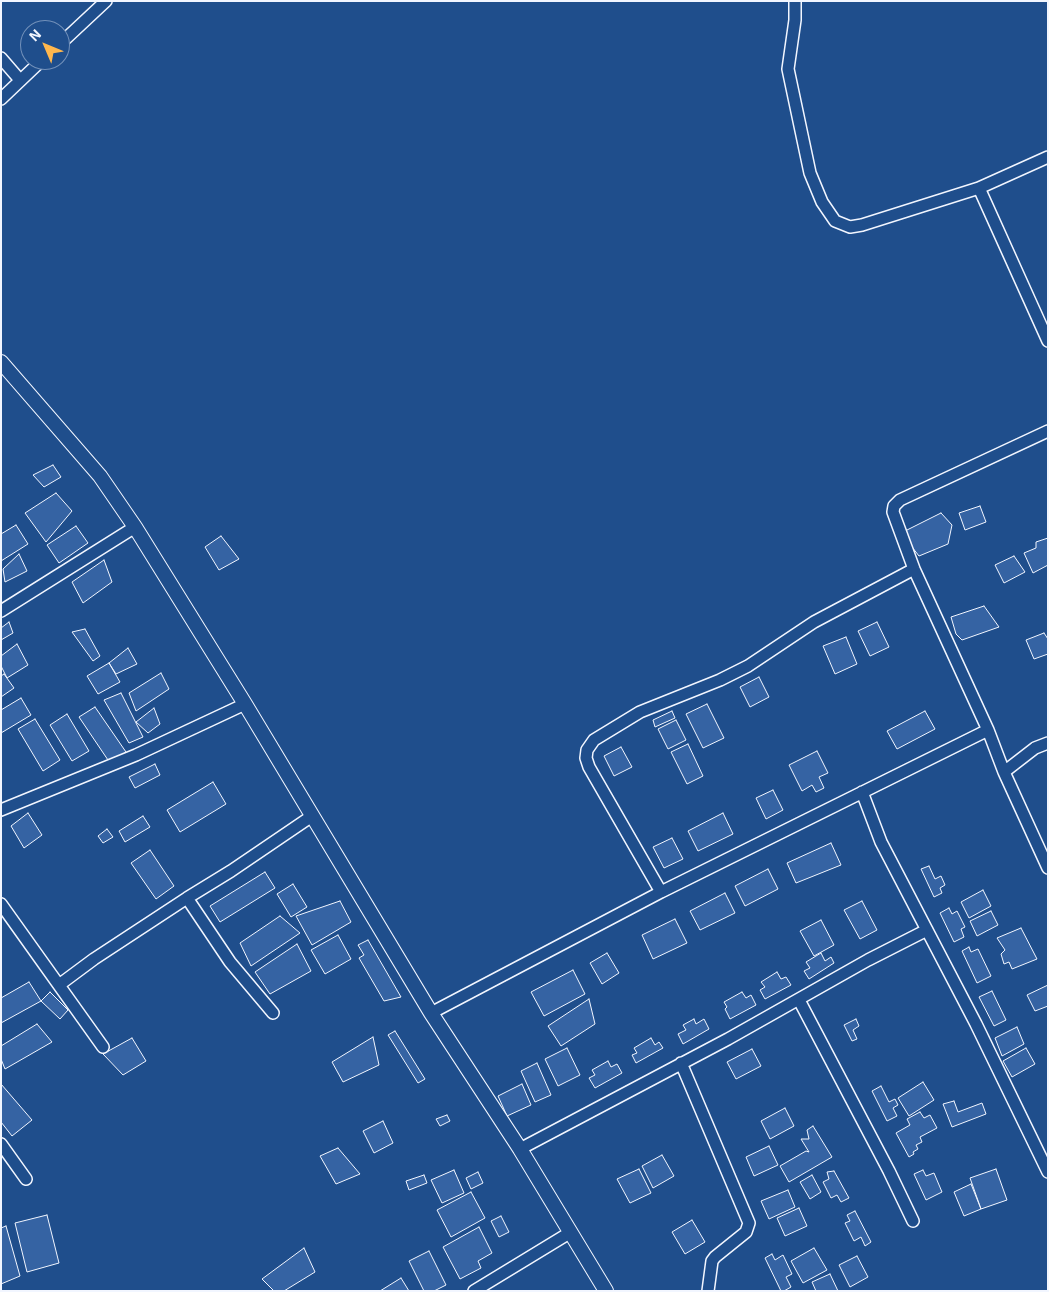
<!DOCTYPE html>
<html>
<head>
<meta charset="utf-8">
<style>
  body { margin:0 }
  #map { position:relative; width:1049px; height:1292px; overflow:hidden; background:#1f4e8c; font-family:"Exo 2",sans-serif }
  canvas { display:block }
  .frame { position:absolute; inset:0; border:2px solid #f2f6ff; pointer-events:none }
  .north { position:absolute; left:20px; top:20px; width:50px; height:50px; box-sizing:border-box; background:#1f4e8c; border:1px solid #7391ba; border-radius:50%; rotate:315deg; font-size:14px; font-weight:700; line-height:20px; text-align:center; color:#f2f6ff }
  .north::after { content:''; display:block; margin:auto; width:18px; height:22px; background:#ffb74d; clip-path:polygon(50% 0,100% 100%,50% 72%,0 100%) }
</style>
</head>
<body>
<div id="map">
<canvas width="1049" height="1292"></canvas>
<div class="frame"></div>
<div class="north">N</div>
</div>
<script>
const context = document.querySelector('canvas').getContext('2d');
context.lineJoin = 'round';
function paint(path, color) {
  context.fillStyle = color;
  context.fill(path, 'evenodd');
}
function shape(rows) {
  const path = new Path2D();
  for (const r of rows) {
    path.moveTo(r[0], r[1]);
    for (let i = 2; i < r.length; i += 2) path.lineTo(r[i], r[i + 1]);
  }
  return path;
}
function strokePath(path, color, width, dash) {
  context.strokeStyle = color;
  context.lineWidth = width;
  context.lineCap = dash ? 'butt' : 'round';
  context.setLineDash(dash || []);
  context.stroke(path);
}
const building = shape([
  [53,465,61,477,44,487,33,475,53,465],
  [56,493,72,511,46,542,25,513,56,493],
  [980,506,986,522,965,530,959,513,980,506],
  [941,513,952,525,948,544,919,556,901,533,941,513],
  [16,525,28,544,1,561,1,534,16,525],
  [76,526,88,543,59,563,47,545,76,526],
  [221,536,239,559,219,570,205,547,221,536],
  [1048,538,1048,565,1033,573,1024,553,1036,548,1036,542,1048,538],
  [19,554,27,571,5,582,3,569,19,554],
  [1014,556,1025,572,1004,583,995,565,1014,556],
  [104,560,112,582,83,603,72,582,104,560],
  [984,606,999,627,962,640,956,634,951,617,984,606],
  [9,622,13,633,1,640,1,628,9,622],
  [877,622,889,647,870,656,858,631,877,622],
  [85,629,100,656,93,661,72,632,85,629],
  [1044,633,1048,639,1048,654,1034,659,1026,640,1044,633],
  [846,637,857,664,835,674,823,646,846,637],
  [17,644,28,665,7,678,1,666,1,656,17,644],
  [128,648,137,664,116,674,109,663,128,648],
  [109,663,120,682,98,694,87,676,109,663],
  [161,673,169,689,136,711,129,693,161,673],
  [4,674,14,688,1,697,1,676,4,674],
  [759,677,769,697,750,707,740,687,759,677],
  [121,693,143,737,129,743,104,700,121,693],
  [21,698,31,715,1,733,1,710,21,698],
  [707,704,724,738,703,748,686,714,707,704],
  [95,707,126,752,110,763,79,717,95,707],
  [154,708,160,724,148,733,136,722,154,708],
  [672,711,675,718,655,727,653,720,672,711],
  [925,711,935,729,897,749,887,731,925,711],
  [67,714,89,751,72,761,50,725,67,714],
  [35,719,60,760,43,771,18,729,35,719],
  [676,720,686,740,668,749,658,729,676,720],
  [688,744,703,776,687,784,671,752,688,744],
  [621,747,632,767,614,776,604,756,621,747],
  [817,751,828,773,819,777,824,788,816,792,812,785,802,791,789,765,817,751],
  [155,764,160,775,135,788,129,777,155,764],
  [213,782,226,804,180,832,167,810,213,782],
  [773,790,783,810,766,819,756,798,773,790],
  [28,813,42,835,24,848,11,826,28,813],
  [723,813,733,834,698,851,688,831,723,813],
  [143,816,150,827,125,842,119,831,143,816],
  [107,829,113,837,103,843,98,836,107,829],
  [672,838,683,859,664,868,653,847,672,838],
  [831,843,841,865,796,883,787,863,831,843],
  [150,850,174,886,156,899,131,863,150,850],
  [929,866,935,879,941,876,945,885,940,888,942,893,934,897,921,869,929,866],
  [768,869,778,889,745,906,735,886,768,869],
  [265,872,275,888,220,922,210,906,265,872],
  [293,884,307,907,291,917,277,894,293,884],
  [983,890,991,906,969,918,961,902,983,890],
  [725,893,735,913,700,930,690,911,725,893],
  [340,901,351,922,312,945,296,916,340,901],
  [862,901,877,930,860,939,844,910,862,901],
  [949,908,952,914,957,911,965,927,961,929,964,937,954,942,940,913,949,908],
  [991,911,998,925,977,936,970,921,991,911],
  [280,916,300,933,251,966,240,943,280,916],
  [675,919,687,943,653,959,642,935,675,919],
  [821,920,834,945,814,956,800,931,821,920],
  [1021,928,1037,959,1012,969,1009,962,1004,964,1001,954,1005,950,997,938,1021,928],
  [338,935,351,959,325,974,311,950,338,935],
  [368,940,401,997,384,1001,359,958,364,955,358,945,368,940],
  [297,944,311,971,270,994,255,972,297,944],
  [969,947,971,952,978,949,991,976,977,983,962,951,969,947],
  [607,953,619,973,602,984,590,963,607,953],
  [821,953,825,961,831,957,834,963,809,979,804,971,810,968,806,962,821,953],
  [573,970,585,994,544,1016,531,992,573,970],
  [777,972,781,979,786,977,791,985,765,999,760,990,765,987,761,982,777,972],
  [29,982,41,1001,1,1023,1,998,29,982],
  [1048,985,1048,1006,1035,1011,1027,995,1048,985],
  [992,991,1006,1020,994,1026,979,997,992,991],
  [50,992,68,1010,60,1019,41,1001,50,992],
  [742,992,746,998,751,995,756,1005,730,1019,725,1009,727,1007,724,1002,742,992],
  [589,999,595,1024,561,1046,548,1026,589,999],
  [694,1019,696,1024,704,1019,709,1029,683,1044,678,1034,686,1030,683,1025,694,1019],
  [856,1019,859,1026,853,1030,857,1039,852,1041,844,1025,856,1019],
  [37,1024,52,1042,5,1069,1,1059,1,1046,37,1024],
  [1017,1027,1024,1044,1002,1056,995,1038,1017,1027],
  [395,1031,425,1079,418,1083,388,1035,395,1031],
  [373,1037,379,1065,343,1082,332,1062,373,1037],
  [132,1038,146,1061,123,1075,103,1054,132,1038],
  [651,1038,655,1045,659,1042,663,1048,636,1063,632,1055,637,1053,634,1048,651,1038],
  [567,1048,580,1075,558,1086,545,1059,567,1048],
  [1026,1048,1035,1064,1012,1077,1003,1061,1026,1048],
  [752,1049,761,1066,736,1079,727,1062,752,1049],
  [608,1061,611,1067,617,1064,622,1073,595,1088,589,1078,595,1075,592,1070,608,1061],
  [537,1063,551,1095,535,1102,521,1071,537,1063],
  [923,1082,934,1100,909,1116,898,1098,923,1082],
  [1,1084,32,1120,12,1136,1,1122,1,1084],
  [522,1084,531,1105,507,1116,498,1096,522,1084],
  [881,1086,889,1102,895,1099,898,1105,893,1108,897,1116,887,1121,872,1091,881,1086],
  [954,1101,958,1112,982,1103,986,1114,952,1127,943,1104,954,1101],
  [785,1108,794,1126,770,1139,761,1121,785,1108],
  [920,1112,924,1118,930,1115,937,1128,920,1137,922,1142,916,1145,918,1149,913,1152,914,1154,909,1157,896,1133,910,1125,907,1119,920,1112],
  [447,1115,450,1121,440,1126,436,1119,447,1115],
  [383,1121,393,1143,374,1153,363,1131,383,1121],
  [813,1126,832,1157,789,1182,780,1166,806,1151,809,1152,801,1139,809,1139,807,1130,813,1126],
  [769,1146,778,1165,754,1176,746,1157,769,1146],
  [338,1148,360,1174,336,1184,320,1156,338,1148],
  [662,1155,674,1176,653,1188,642,1166,662,1155],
  [639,1169,651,1193,630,1203,617,1179,639,1169],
  [996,1169,1007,1200,981,1209,970,1178,996,1169],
  [454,1170,464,1193,442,1203,431,1180,454,1170],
  [923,1170,926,1176,934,1173,942,1192,926,1200,914,1174,923,1170],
  [834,1171,849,1198,841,1202,837,1195,831,1198,823,1182,829,1179,827,1172,834,1171],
  [478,1172,483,1183,471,1189,466,1178,478,1172],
  [424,1175,427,1183,409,1190,406,1181,424,1175],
  [812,1175,821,1192,810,1199,800,1182,812,1175],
  [971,1184,981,1209,964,1216,954,1192,971,1184],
  [788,1190,795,1207,769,1219,761,1201,788,1190],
  [471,1192,485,1218,451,1237,437,1210,471,1192],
  [799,1208,807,1226,785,1236,777,1218,799,1208],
  [855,1211,871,1242,865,1246,861,1237,854,1241,845,1223,850,1221,847,1215,855,1211],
  [47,1215,59,1263,27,1272,15,1223,47,1215],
  [501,1216,509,1232,499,1237,491,1221,501,1216],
  [692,1220,705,1242,685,1254,672,1232,692,1220],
  [6,1226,20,1276,1,1284,1,1228,6,1226],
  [479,1227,492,1253,478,1261,481,1268,460,1279,443,1247,479,1227],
  [304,1248,315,1272,284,1291,274,1291,262,1279,304,1248],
  [814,1248,827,1270,803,1283,791,1261,814,1248],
  [429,1251,446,1285,434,1291,424,1291,409,1261,429,1251],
  [772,1254,775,1260,783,1255,792,1274,786,1277,791,1287,784,1291,781,1291,765,1258,772,1254],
  [857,1256,868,1277,850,1287,839,1265,857,1256],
  [830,1274,838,1291,816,1291,812,1282,830,1274],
  [401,1278,409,1291,380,1291,401,1278]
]);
const minor = shape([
  [795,1,795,20,788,69,810,173,822,202,835,221,850,227,862,225,979,188,1048,157],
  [60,44,106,1],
  [1,58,20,80],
  [1,99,42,60],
  [979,188,1048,341],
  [1048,431,900,500,894,506,893,512,914,569,988,730,1004,772,1048,868],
  [1,611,135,527],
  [1004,772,1035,748,1048,743],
  [862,792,881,842,976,1024,1048,1172],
  [1,810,136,755,245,704],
  [661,892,589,767,586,758,587,750,594,740,640,712,720,680,748,666,814,622,914,569],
  [187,898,230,962,273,1013],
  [1,904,103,1047],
  [59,985,94,959,187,898,231,871,312,816],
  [799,1000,889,1171,913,1221],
  [431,1013,661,892,988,730],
  [681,1063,749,1223,746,1232,715,1257,712,1261,708,1291],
  [1,1144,26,1179],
  [520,1149,728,1039,868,960,927,930],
  [474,1291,571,1232]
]);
const tertiary = shape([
  [1,362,100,476,135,527,245,704,431,1013,520,1149,606,1291]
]);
paint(building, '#3563a3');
strokePath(building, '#f2f6ff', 1);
strokePath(minor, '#f2f6ff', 14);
strokePath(tertiary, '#f2f6ff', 16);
strokePath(minor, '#1f4e8c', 11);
strokePath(tertiary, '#1f4e8c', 14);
</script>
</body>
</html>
